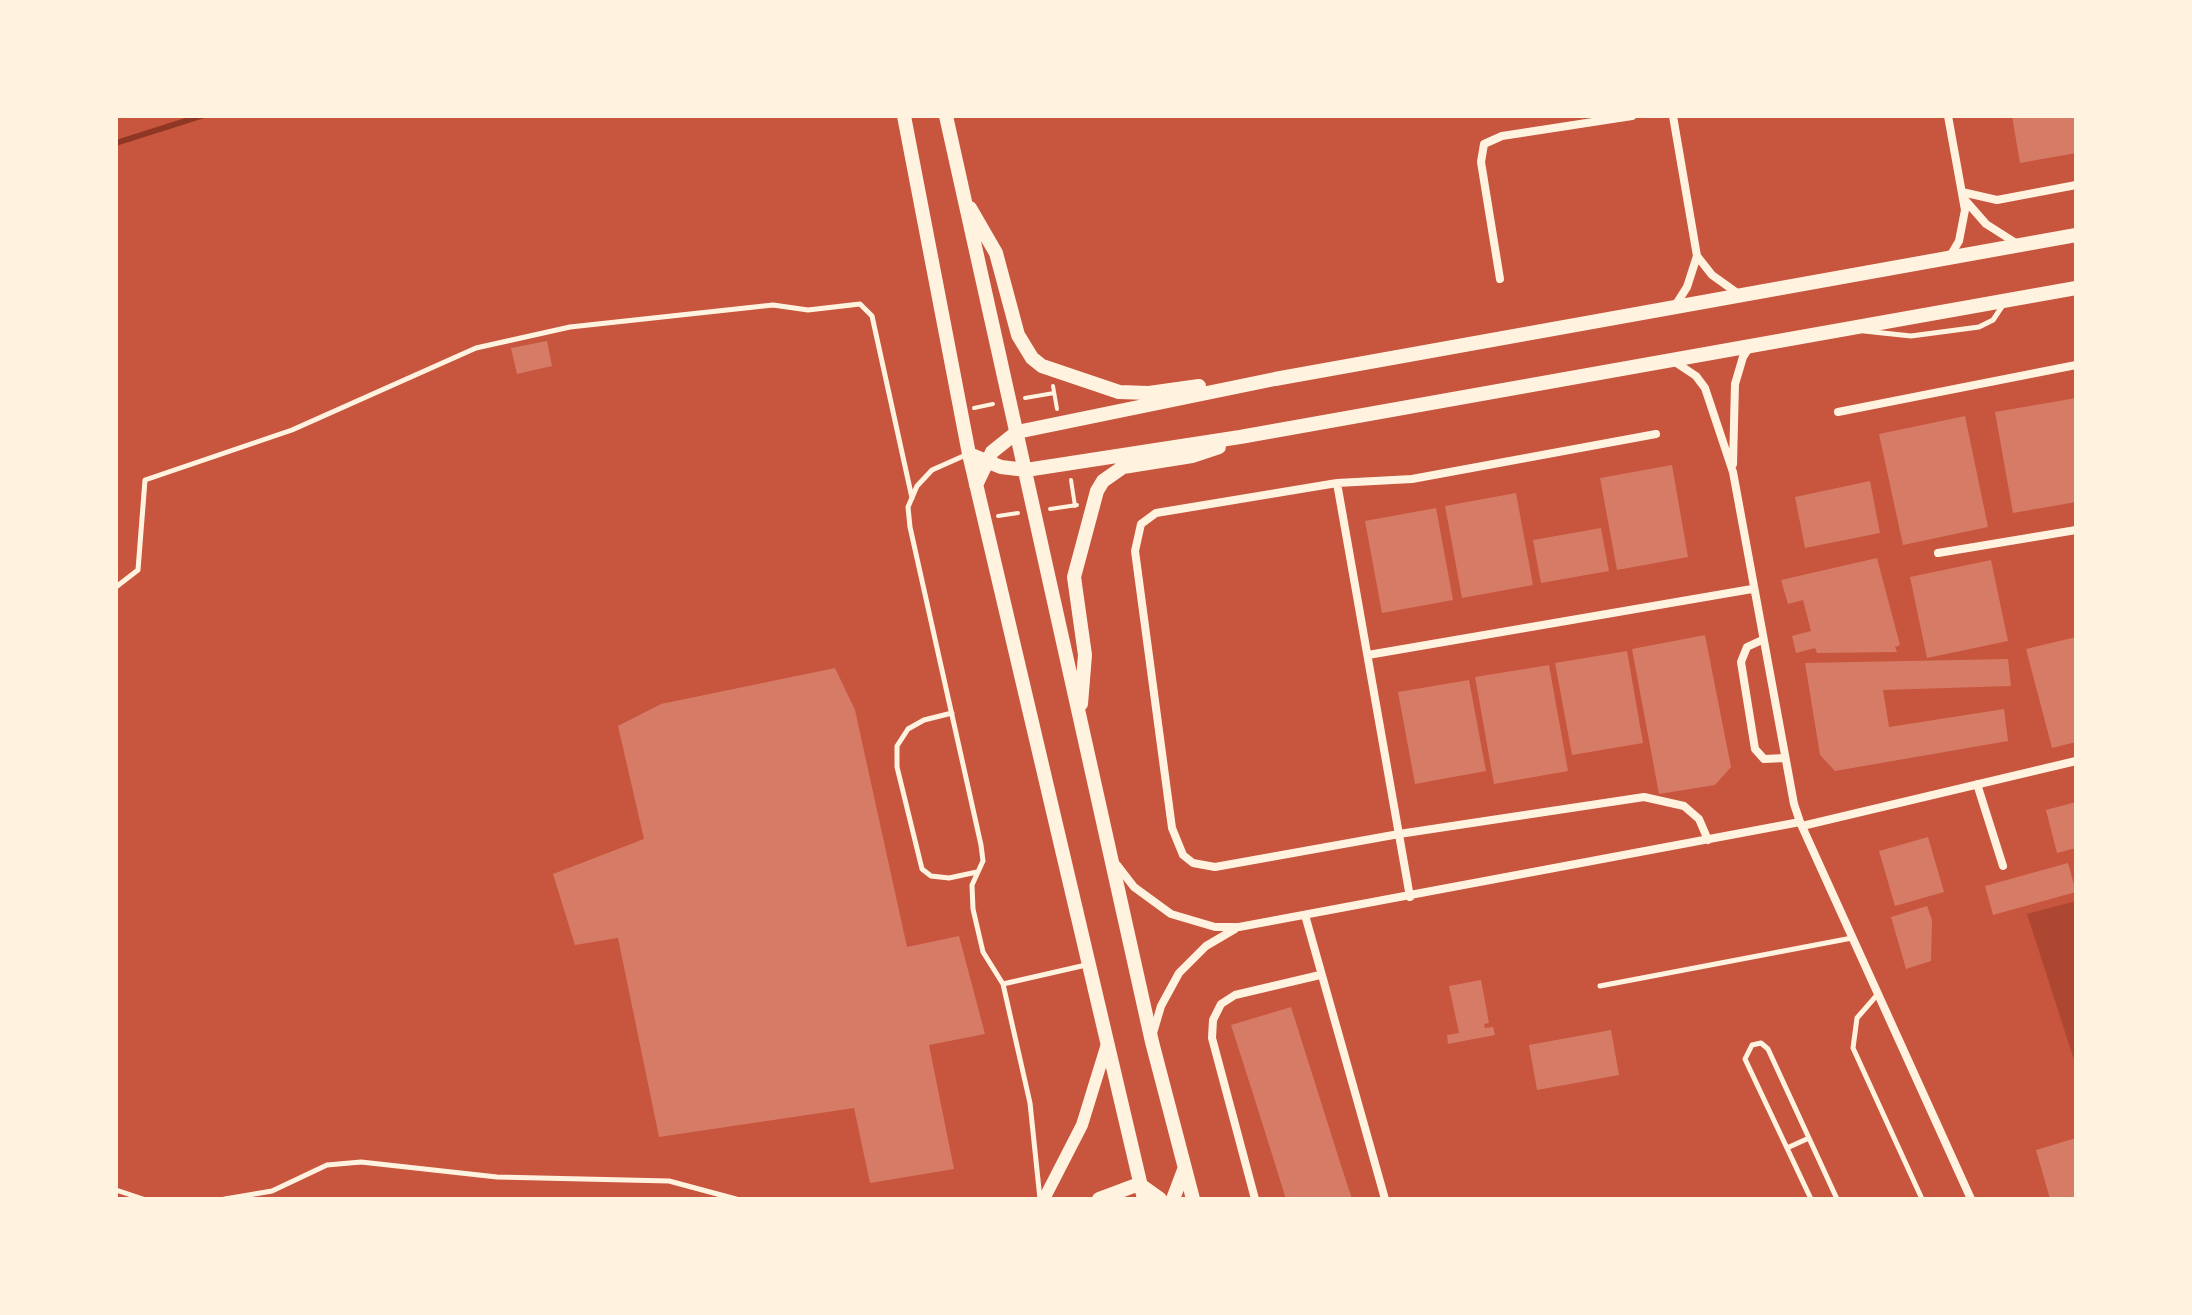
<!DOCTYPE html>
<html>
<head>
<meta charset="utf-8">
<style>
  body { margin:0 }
  #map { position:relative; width:2192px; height:1315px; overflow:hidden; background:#c8553d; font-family:"Fira Sans Condensed",sans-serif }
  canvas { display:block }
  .frame { position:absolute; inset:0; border:118px solid #fff3e0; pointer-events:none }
</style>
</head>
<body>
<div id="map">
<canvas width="2192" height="1315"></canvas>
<div class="frame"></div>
</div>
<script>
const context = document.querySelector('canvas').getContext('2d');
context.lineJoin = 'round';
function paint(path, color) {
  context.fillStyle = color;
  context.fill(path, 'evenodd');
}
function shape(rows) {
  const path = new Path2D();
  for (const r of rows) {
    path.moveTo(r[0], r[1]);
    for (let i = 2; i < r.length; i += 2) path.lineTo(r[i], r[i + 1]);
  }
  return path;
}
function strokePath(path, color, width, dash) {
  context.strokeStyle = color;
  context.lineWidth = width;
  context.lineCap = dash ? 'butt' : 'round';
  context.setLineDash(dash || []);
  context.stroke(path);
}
const green = shape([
  [2076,901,2076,1066,2027,914]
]);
const stream = shape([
  [116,143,201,116]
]);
const building = shape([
  [2012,116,2076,116,2076,153,2020,163],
  [547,341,552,366,517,374,511,348],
  [2076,398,2076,502,2013,513,1995,412],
  [1965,416,1988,527,1903,545,1879,434],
  [1672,465,1688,557,1617,570,1600,478],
  [1870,481,1880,533,1805,548,1795,497],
  [1516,493,1533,585,1462,598,1445,506],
  [1436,508,1453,600,1382,613,1365,521],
  [1601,528,1609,571,1541,583,1533,540],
  [1877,558,1900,645,1895,647,1897,652,1817,653,1815,648,1796,653,1792,636,1811,631,1803,600,1788,604,1781,580],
  [1991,560,2008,641,1927,658,1910,577],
  [1705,635,1731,767,1715,785,1659,794,1632,649],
  [2076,637,2076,742,2052,748,2026,649],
  [1627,651,1643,743,1572,755,1555,663],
  [2008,659,2011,686,1883,690,1889,727,2004,709,2008,741,1835,771,1820,755,1805,663],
  [1549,665,1568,771,1494,784,1475,677],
  [835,668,855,710,907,947,959,936,985,1034,929,1045,954,1169,870,1183,854,1108,659,1137,618,938,575,945,553,874,644,839,618,726,661,704],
  [1469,680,1486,771,1415,784,1398,692],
  [2076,802,2076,848,2057,853,2046,810],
  [1928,837,1944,892,1895,906,1879,851],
  [2068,863,2076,892,1993,915,1985,886],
  [1927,906,1932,920,1931,961,1906,969,1891,917],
  [1481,980,1489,1023,1484,1024,1485,1028,1493,1027,1495,1035,1448,1044,1447,1035,1459,1033,1449,986],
  [1291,1007,1339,1159,1352,1199,1286,1199,1255,1100,1231,1025],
  [1611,1030,1619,1075,1537,1090,1529,1045],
  [2076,1138,2076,1199,2050,1199,2036,1150]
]);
const path = shape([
  [1053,386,1057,409],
  [1025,398,1054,393],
  [974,408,993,404],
  [1071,480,1075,506],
  [1050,509,1077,505],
  [998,516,1018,513]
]);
const service = shape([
  [1864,331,1911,336,1979,327,1993,320,2005,302],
  [968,454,932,470,917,486,908,507,910,527,981,845,983,861,972,885,973,909,983,952,1003,984,1030,1103,1040,1199],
  [116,587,138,570,145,480,292,430,476,348,570,327,773,305,808,310,860,304,872,316,912,498],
  [952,713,924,720,908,729,897,746,897,767,922,869,931,876,949,878,977,872],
  [1003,984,1086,965],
  [1600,986,1852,938],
  [1877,995,1857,1018,1853,1048,1922,1199],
  [1787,1148,1809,1138],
  [116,1190,143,1199],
  [225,1199,272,1191,327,1165,361,1162,497,1177,669,1181,736,1199],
  [1811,1199,1745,1059,1752,1045,1761,1043,1768,1049,1837,1199]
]);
const minor = shape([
  [1673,116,1697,256,1687,287,1675,306],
  [1948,116,1965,210,1959,241,1949,258],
  [1962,192,1997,200,2076,185],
  [1965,200,1986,224,2019,245],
  [1697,256,1712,275,1740,295],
  [1500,279,1481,162,1484,144,1502,136,1632,116],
  [1672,360,1696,376,1705,388,1733,472,1794,804,1800,822,1971,1199],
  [1838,412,2076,365],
  [1656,434,1412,479,1337,483,1156,513,1141,524,1135,551,1172,828,1183,855,1193,863,1215,867,1399,834,1644,797,1684,806,1699,819,1708,840],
  [1733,464,1735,384,1743,357,1750,346],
  [1337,483,1410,897],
  [1938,553,2076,530],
  [1762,640,1747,647,1741,662,1755,749,1764,759,1785,758],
  [1368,655,1752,589],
  [1977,784,2003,866],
  [1802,826,2076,761],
  [1117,865,1134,887,1171,914,1215,927,1239,927,1800,822],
  [1305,915,1385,1199],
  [1153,1033,1161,1006,1179,973,1206,946,1235,929],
  [1255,1199,1212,1038,1213,1020,1221,1004,1235,995,1320,975]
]);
const tertiary = shape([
  [1044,1199,1082,1125,1107,1044]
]);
const secondary = shape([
  [904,116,969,454,1144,1199],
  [946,116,1152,1042,1193,1199],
  [970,208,996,253,1018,335,1032,358,1042,366,1119,392,1149,393,1199,386],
  [969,454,1001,467,1026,470,1240,437,2076,288],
  [976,485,992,452,1017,432,1275,379,2076,235],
  [1081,704,1085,655,1074,577,1097,491,1103,481,1123,467,1192,456,1219,447],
  [1139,1184,1160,1199],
  [1099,1199,1139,1184],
  [1173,1199,1184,1170]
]);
paint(green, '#ae4732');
strokePath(stream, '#8f3625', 6);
paint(building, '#d67c66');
strokePath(path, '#fff3e0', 4);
strokePath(service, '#fff3e0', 5);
strokePath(minor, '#fff3e0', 8);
strokePath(tertiary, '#fff3e0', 12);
strokePath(secondary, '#fff3e0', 14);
</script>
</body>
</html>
